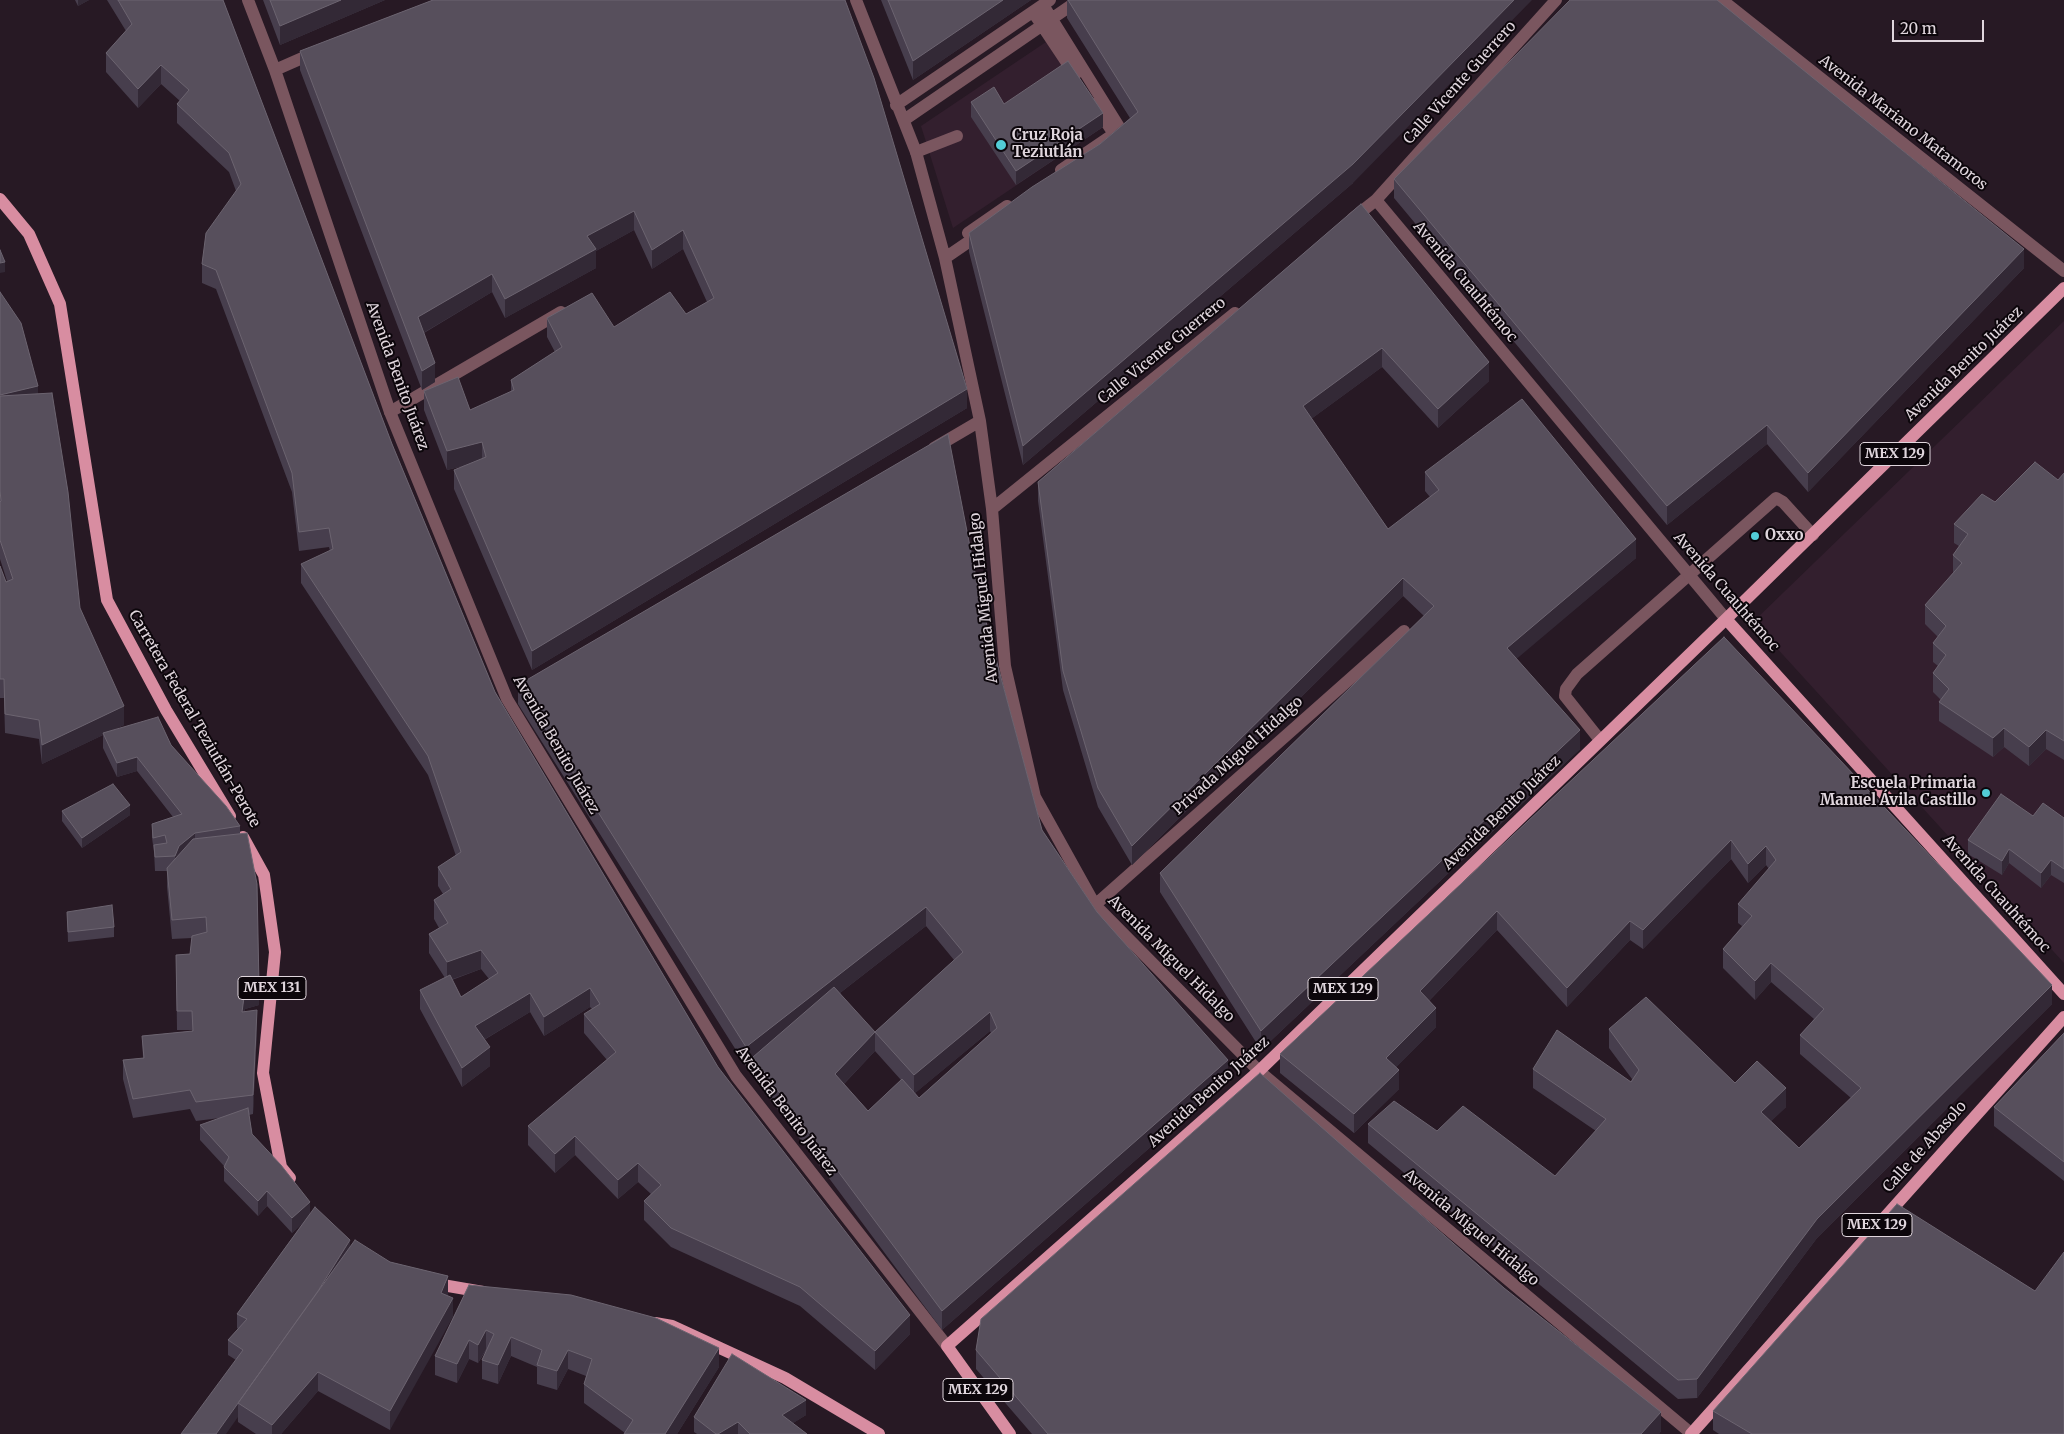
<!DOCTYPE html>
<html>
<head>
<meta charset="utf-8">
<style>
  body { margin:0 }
  #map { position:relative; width:2064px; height:1434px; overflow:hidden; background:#271924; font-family:Merriweather,serif }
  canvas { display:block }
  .scale { position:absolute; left:1892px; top:20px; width:92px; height:22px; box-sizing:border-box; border:2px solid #e0d6dd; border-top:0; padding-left:6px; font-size:15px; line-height:18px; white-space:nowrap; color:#e0d6dd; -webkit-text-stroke:4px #0c060b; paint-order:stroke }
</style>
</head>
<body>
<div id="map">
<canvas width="2064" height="1434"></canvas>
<div class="scale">20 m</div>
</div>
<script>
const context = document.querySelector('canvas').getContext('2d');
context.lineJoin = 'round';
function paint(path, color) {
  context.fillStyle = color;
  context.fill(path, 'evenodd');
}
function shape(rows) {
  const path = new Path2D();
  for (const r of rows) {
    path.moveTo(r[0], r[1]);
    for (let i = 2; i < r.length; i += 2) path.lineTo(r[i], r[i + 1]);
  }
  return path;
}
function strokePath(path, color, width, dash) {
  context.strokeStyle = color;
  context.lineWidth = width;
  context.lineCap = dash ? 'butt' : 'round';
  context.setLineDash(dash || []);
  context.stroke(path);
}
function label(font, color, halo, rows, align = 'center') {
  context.font = font + ' Merriweather,serif';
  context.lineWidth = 4;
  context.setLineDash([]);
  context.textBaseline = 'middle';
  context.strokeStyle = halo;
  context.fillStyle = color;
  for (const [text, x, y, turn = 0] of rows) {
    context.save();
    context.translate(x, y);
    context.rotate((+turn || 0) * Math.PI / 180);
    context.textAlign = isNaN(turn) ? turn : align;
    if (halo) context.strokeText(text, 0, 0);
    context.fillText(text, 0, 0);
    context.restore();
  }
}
const built = shape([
  [1046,42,1103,127,953,228,921,126],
  [2064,321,2064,963,1753,622]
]);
const service = shape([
  [916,152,957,136],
  [390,412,561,312],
  [1600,740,1565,696,1566,689,1577,674,1776,498,1783,502,1813,535]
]);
const minor = shape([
  [248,0,275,70,390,412,507,699,736,1076,947,1346],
  [856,0,916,152,945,258,980,421,992,509,1005,666,1035,797,1095,905,1259,1071,1692,1434],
  [1722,0,2064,271],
  [1043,5,1124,135,1119,139],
  [1033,12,1075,75],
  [275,70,316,52],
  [896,105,1050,0],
  [904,120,1079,0],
  [1061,170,1114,134,1094,104],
  [1376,200,1726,619],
  [1352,219,1376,200,1556,0],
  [968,233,1007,206],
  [945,258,983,232],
  [934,448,980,421],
  [992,509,1235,313],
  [1095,905,1404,631]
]);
const primary = shape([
  [0,199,29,234,60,304,107,600,166,710,230,816],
  [1726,619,2064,994],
  [243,837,264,875,275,952,263,1073,281,1167,290,1178],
  [431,1283,483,1292],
  [655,1323,672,1326,785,1378,879,1434],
  [1010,1434,947,1346,1259,1071,1726,619,2064,288],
  [1691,1434,2064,1017]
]);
const wall = shape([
  [75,0,89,0,78,6],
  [107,0,223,0,392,444,495,692,718,1067,910,1334,875,1370,800,1306,671,1247,644,1220,644,1201,651,1194,638,1182,618,1199,575,1155,555,1173,528,1145,528,1126,607,1060,584,1033,584,1014,592,1009,590,1007,544,1036,530,1012,484,1040,490,1066,462,1087,420,1009,420,990,445,978,429,953,429,934,439,928,434,919,434,900,443,894,438,886,438,867,456,856,428,775,301,583,301,564,330,551,329,547,299,551,292,492,216,289,202,283,202,264,236,191,229,172,177,123,177,104,180,101,161,84,138,108,106,72,106,53,126,31],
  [481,969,489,979,461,997,452,980],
  [263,0,385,0,280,45],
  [433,0,967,408,532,670,454,489,454,470,468,465,447,470,424,410,424,391,470,410,511,392,511,380,555,352,547,337,547,318,614,327,686,314,707,302,683,249,652,269,634,230,596,251,596,268,505,318,492,292,424,333,435,382,422,390,300,70,300,51],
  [881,0,1031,0,913,80],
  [1067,0,1353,183,1023,465,969,252,969,233,1100,144,1130,118,1067,18],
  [971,102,1004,104,1103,127,1016,185,971,117],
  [1394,179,2024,268,1808,492,1767,444,1667,525,1394,198],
  [1361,204,1489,381,1438,428,1382,367,1311,419,1388,529,1430,497,1425,491,1425,472,1636,558,1516,658,1580,749,1261,1050,1160,892,1160,873,1424,616,1403,596,1132,865,1098,807,1063,690,1038,501,1038,482],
  [0,292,38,394,80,608,124,725,113,730,171,745,240,826,240,834,259,1005,245,1009,245,1012,257,1029,253,1114,249,1115,252,1134,310,1213,350,1247,390,1262,448,1276,390,1430,318,1391,281,1434,256,1434,238,1422,236,1360,228,1355,228,1340,238,1329,237,1328,237,1314,303,1223,292,1233,267,1206,258,1216,224,1181,224,1166,200,1140,200,1125,220,1118,196,1121,190,1109,133,1118,123,1079,123,1060,143,1058,142,1036,192,1031,192,1030,177,1030,176,955,190,954,192,938,172,939,167,887,167,871,155,871,154,852,152,838,152,824,173,817,137,771,117,777,103,748,103,735,42,764,39,739,5,733,4,698,0,698,0,566,6,582,7,581,0,559],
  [2064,473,2064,760,2046,749,2029,766,2004,747,1993,757,1939,721,1939,702,1941,700,1933,692,1933,673,1938,666,1933,662,1933,643,1938,637,1925,624,1925,605,1953,573,1953,555,1959,546,1954,543,1954,524,1995,502,2058,480],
  [981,603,1042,830,1097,912,1228,1079,942,1330,753,1076,753,1060,746,1066,518,704,518,685],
  [926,926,954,960,875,1032,875,1051,901,1080,868,1111,844,1084,875,1051,840,993],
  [990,1031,991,1033,919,1098,915,1093],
  [1724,637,2052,1004,1817,1238,1697,1398,1678,1399,1368,1143,1368,1124,1437,1131,1555,1176,1596,1131,1533,1088,1533,1069,1631,1082,1632,1079,1609,1048,1609,1029,1735,1083,1786,1107,1771,1121,1799,1148,1851,1098,1800,1054,1800,1035,1814,1019,1771,982,1755,1000,1723,968,1723,949,1742,926,1738,923,1738,904,1769,869,1766,865,1748,883,1731,859,1643,949,1630,940,1567,1007,1497,930,1429,1001,1436,1027,1396,1067,1399,1089,1354,1133,1280,1073,1280,1054],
  [62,811,130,815,82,848,62,821],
  [2033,816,2064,818,2064,883,2051,875,2041,888,2009,863,2002,875,1968,854,1968,840],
  [67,912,114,927,114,937,68,942],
  [2064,1033,2064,1181,1994,1126,1994,1107],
  [469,1285,719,1367,677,1434,624,1434,625,1433,584,1403,584,1384,586,1376,568,1369,557,1390,537,1384,537,1367,511,1356,498,1384,482,1379,482,1360,487,1349,478,1363,469,1359,457,1383,435,1375,435,1356],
  [2035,1291,2064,1434,1719,1434,1713,1430,1713,1411],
  [976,1350,1661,1431,1659,1434,1032,1434,976,1369],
  [806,1415,793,1423,807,1434,697,1434,694,1432,694,1417]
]);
const shadedWall = shape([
  [78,0,89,0,78,6],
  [341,0,385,0,280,45,280,26],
  [1003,0,1031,0,913,80,913,61],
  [1514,0,1532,0,1353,183,1023,465,1023,446],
  [161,65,161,84,138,108,138,89],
  [1103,113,1103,127,1016,185,1016,171],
  [634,211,634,230,596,251,596,268,505,318,505,299,587,236],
  [683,230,683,249,652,269,652,250],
  [2024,249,2024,268,1808,492,1808,473],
  [5,262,5,272,0,273,0,263],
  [492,274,492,292,418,336,418,317],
  [1382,348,1382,367,1303,425,1303,406],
  [1489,362,1489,381,1438,428,1438,409],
  [435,363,435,382,422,390,422,371],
  [38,386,38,395,0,405,0,395],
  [967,389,967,408,532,670,532,651],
  [1767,425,1767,444,1667,525,1667,506],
  [482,442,482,461,447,470,447,451],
  [1636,539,1636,558,1507,667,1507,648],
  [1403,578,1403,596,1132,865,1132,846],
  [124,706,124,725,103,735,103,733,103,735,42,764,42,745],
  [2004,728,2004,747,1993,757,1993,738],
  [1580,730,1580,749,1261,1050,1261,1031],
  [2046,730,2046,749,2029,766,2029,747],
  [137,757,137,771,117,777,117,763],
  [130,805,130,815,82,848,82,838],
  [195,833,195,847,175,870,175,856,179,846],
  [1731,840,1731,859,1643,949,1643,930],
  [1766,846,1766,865,1748,883,1748,864],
  [2009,849,2009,863,2002,875,2002,861],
  [2051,860,2051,875,2041,888,2041,873],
  [926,907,926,926,755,1059,753,1057,753,1060,746,1066,746,1047],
  [1497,911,1497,930,1420,1010,1420,991],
  [1630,921,1630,940,1567,1007,1567,988],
  [481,950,481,969,447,981,447,962],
  [1771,963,1771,982,1755,1000,1755,981],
  [2052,985,2052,1004,1817,1238,1697,1398,1697,1379,1817,1219],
  [259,986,259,1005,245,1009,242,1031,242,1012,245,990],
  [590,988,590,1007,544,1036,544,1017],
  [530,993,530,1012,475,1045,475,1026],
  [1436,1008,1436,1027,1386,1077,1386,1058],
  [257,1010,257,1029,253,1114,253,1095],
  [990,1012,990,1031,914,1094,914,1075],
  [875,1032,875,1051,835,1093,835,1074],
  [490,1047,490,1066,462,1087,462,1068],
  [1228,1060,1228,1079,942,1330,942,1311],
  [1399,1070,1399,1089,1354,1133,1354,1114],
  [1786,1088,1786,1107,1761,1131,1761,1112],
  [575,1136,575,1155,555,1173,555,1154],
  [638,1163,638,1182,618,1199,618,1180],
  [267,1191,267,1206,258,1216,258,1201],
  [310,1202,310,1217,292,1233,292,1218],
  [350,1240,350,1254,238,1403,238,1417,226,1434,216,1434],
  [448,1276,448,1295,441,1312,441,1293],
  [453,1298,453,1317,390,1430,390,1411],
  [910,1315,910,1334,875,1370,875,1351],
  [486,1330,486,1349,478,1363,478,1345],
  [511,1337,511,1356,498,1384,498,1365],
  [469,1340,469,1359,457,1383,457,1364],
  [719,1348,719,1367,677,1434,665,1434],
  [568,1350,568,1369,557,1390,557,1371],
  [318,1372,318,1391,281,1434,272,1434,272,1425],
  [806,1400,806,1415,782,1430,782,1415],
  [1661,1412,1661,1431,1659,1434,1641,1434],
  [738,1422,738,1434,718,1434]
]);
const building = shape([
  [118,0,223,0,392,444,495,692,718,1067,910,1315,875,1351,800,1287,671,1228,644,1201,661,1185,638,1163,618,1180,575,1136,555,1154,528,1126,616,1052,584,1014,600,1004,590,988,544,1017,530,993,475,1026,490,1047,462,1068,420,990,450,975,461,997,498,973,481,950,447,962,429,934,448,923,434,900,451,889,438,867,461,852,428,756,301,564,333,549,329,528,299,532,292,473,216,270,202,264,206,233,241,184,229,153,177,104,189,90,161,65,138,89,106,53,132,24,118,0],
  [270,0,341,0,280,26,270,0],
  [433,0,845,0,874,78,967,389,532,651,454,470,486,457,482,442,447,451,424,391,458,377,470,410,514,390,511,380,562,347,547,318,592,293,614,327,670,292,686,314,714,298,683,230,652,250,634,211,587,236,596,249,505,299,492,274,418,317,435,363,422,371,300,51,433,0],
  [888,0,1003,0,913,61,888,0],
  [1068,0,1514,0,1353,164,1023,446,969,233,1032,187,1100,144,1138,112,1068,0],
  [1570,0,1717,0,2024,249,1808,473,1767,425,1667,506,1394,179,1570,0],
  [1068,61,1103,113,1016,171,971,102,994,87,1004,104,1068,61],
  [1361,204,1489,362,1438,409,1382,348,1303,406,1388,529,1439,490,1425,472,1522,399,1636,539,1507,648,1580,730,1261,1031,1160,873,1434,606,1403,578,1132,846,1098,788,1063,671,1038,482,1361,204],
  [0,250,5,262,0,263,0,250],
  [0,292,21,323,38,386,0,395,0,292],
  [52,393,68,492,80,608,124,706,42,745,39,720,5,714,4,679,0,679,0,566,6,582,13,579,0,540,0,502,1,501,0,490,0,396,52,393],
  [948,434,981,603,1042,830,1097,912,1228,1060,942,1311,753,1057,834,987,875,1032,835,1074,868,1111,902,1079,919,1098,997,1028,990,1012,914,1075,875,1032,963,952,926,907,746,1047,518,685,948,434],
  [2035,462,2058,480,2064,473,2064,741,2046,730,2029,747,2004,728,1993,738,1939,702,1949,689,1933,673,1946,655,1933,643,1946,626,1925,605,1962,563,1953,555,1968,534,1954,524,1982,494,1995,502,2035,462],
  [1724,637,2052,985,1817,1219,1697,1379,1678,1380,1368,1124,1394,1101,1437,1131,1463,1106,1555,1176,1606,1119,1533,1069,1557,1030,1631,1082,1639,1070,1609,1029,1646,997,1735,1083,1757,1061,1786,1088,1761,1112,1799,1148,1861,1088,1800,1035,1824,1009,1771,963,1755,981,1723,949,1752,916,1738,904,1776,860,1766,846,1748,864,1731,840,1643,930,1630,921,1567,988,1497,911,1420,991,1436,1008,1386,1058,1399,1070,1354,1114,1280,1054,1724,637],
  [158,717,171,745,226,806,240,826,195,833,179,846,175,856,155,857,154,845,167,843,165,835,153,838,152,824,182,814,137,757,117,763,103,733,158,717],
  [113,784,130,805,82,838,62,811,113,784],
  [2001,794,2033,816,2043,803,2064,818,2064,869,2051,860,2041,873,2009,849,2002,861,1968,840,2001,794],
  [247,833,257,884,259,986,245,990,242,1012,257,1010,253,1095,196,1102,190,1090,133,1099,123,1060,144,1058,142,1036,193,1031,192,1011,177,1011,176,955,190,954,192,936,207,932,206,917,172,920,167,868,193,839,247,833],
  [112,905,114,927,68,932,67,912,112,905],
  [2064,1033,2064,1162,1994,1107,2064,1033],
  [1260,1073,1504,1288,1661,1412,1641,1434,1048,1434,976,1350,981,1319,1260,1073],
  [248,1108,252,1134,281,1165,310,1202,292,1218,267,1191,258,1201,224,1167,229,1157,200,1125,248,1108],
  [1897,1204,2035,1291,2064,1252,2064,1434,1752,1434,1713,1411,1897,1204],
  [315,1207,350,1240,318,1291,216,1434,181,1434,243,1350,228,1340,247,1319,237,1314,315,1207],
  [355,1240,390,1262,448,1276,441,1293,453,1298,390,1411,318,1372,272,1425,238,1403,355,1240],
  [469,1285,571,1295,656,1318,719,1348,665,1434,624,1434,633,1420,584,1384,592,1359,568,1350,557,1371,537,1365,542,1350,511,1337,498,1365,482,1360,494,1334,486,1330,478,1345,469,1340,457,1364,435,1356,469,1285],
  [732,1354,806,1400,782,1415,807,1434,750,1434,738,1422,718,1434,716,1434,694,1417,732,1354]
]);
const markers = [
  [1001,145,6,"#52ccd6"],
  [1755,536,5,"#52ccd6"],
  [1986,793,5,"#52ccd6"]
];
const shields = [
  [1895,454,70],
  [272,988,68],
  [1343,989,70],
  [1877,1225,70],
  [978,1390,70]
];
const shieldNames = [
  ["MEX 129",1895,454],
  ["MEX 131",272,988],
  ["MEX 129",1343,989],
  ["MEX 129",1877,1225],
  ["MEX 129",978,1390]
];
const streetNames = [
  ["Calle Vicente Guerrero",1460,83,-48],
  ["Avenida Mariano Matamoros",1903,123,38],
  ["Avenida Cuauhtémoc",1465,282,50],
  ["Calle Vicente Guerrero",1162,351,-39],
  ["Avenida Benito Juárez",1964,364,-44],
  ["Avenida Benito Juárez",397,376,70],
  ["Avenida Cuauhtémoc",1726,592,49],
  ["Avenida Miguel Hidalgo",984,598,-96],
  ["Carretera Federal Teziutlán-Perote",194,719,60],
  ["Avenida Benito Juárez",556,745,60],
  ["Privada Miguel Hidalgo",1238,756,-42],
  ["Avenida Benito Juárez",1502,813,-44],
  ["Avenida Cuauhtémoc",1996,894,48],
  ["Avenida Miguel Hidalgo",1171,959,45],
  ["Avenida Benito Juárez",1209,1092,-42],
  ["Avenida Benito Juárez",786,1111,53],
  ["Calle de Abasolo",1925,1147,-48],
  ["Avenida Miguel Hidalgo",1471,1228,40]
];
const poiNames = [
  ["Cruz Roja",1012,136],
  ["Teziutlán",1012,153],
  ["Oxxo",1765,536],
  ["Escuela Primaria",1976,784,"right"],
  ["Manuel Ávila Castillo",1976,801,"right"]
];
paint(built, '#331f2e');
strokePath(service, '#7a565f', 12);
strokePath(minor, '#7a565f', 12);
strokePath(primary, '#d88da1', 12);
paint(wall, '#473e4d');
paint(shadedWall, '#332936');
paint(building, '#574f5c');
strokePath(building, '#6c6470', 1);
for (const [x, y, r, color] of markers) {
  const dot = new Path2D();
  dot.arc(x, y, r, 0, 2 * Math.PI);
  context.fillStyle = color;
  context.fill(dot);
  strokePath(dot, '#0c060b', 2);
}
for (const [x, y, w] of shields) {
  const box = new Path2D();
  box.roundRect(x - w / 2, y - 11.5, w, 23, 4);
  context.fillStyle = '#0c060b';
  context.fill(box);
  strokePath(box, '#e0d6dd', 1);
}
label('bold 14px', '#e0d6dd', null, shieldNames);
label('15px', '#e0d6dd', '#0c060b', streetNames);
label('bold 15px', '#e0d6dd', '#0c060b', poiNames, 'left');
</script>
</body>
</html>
